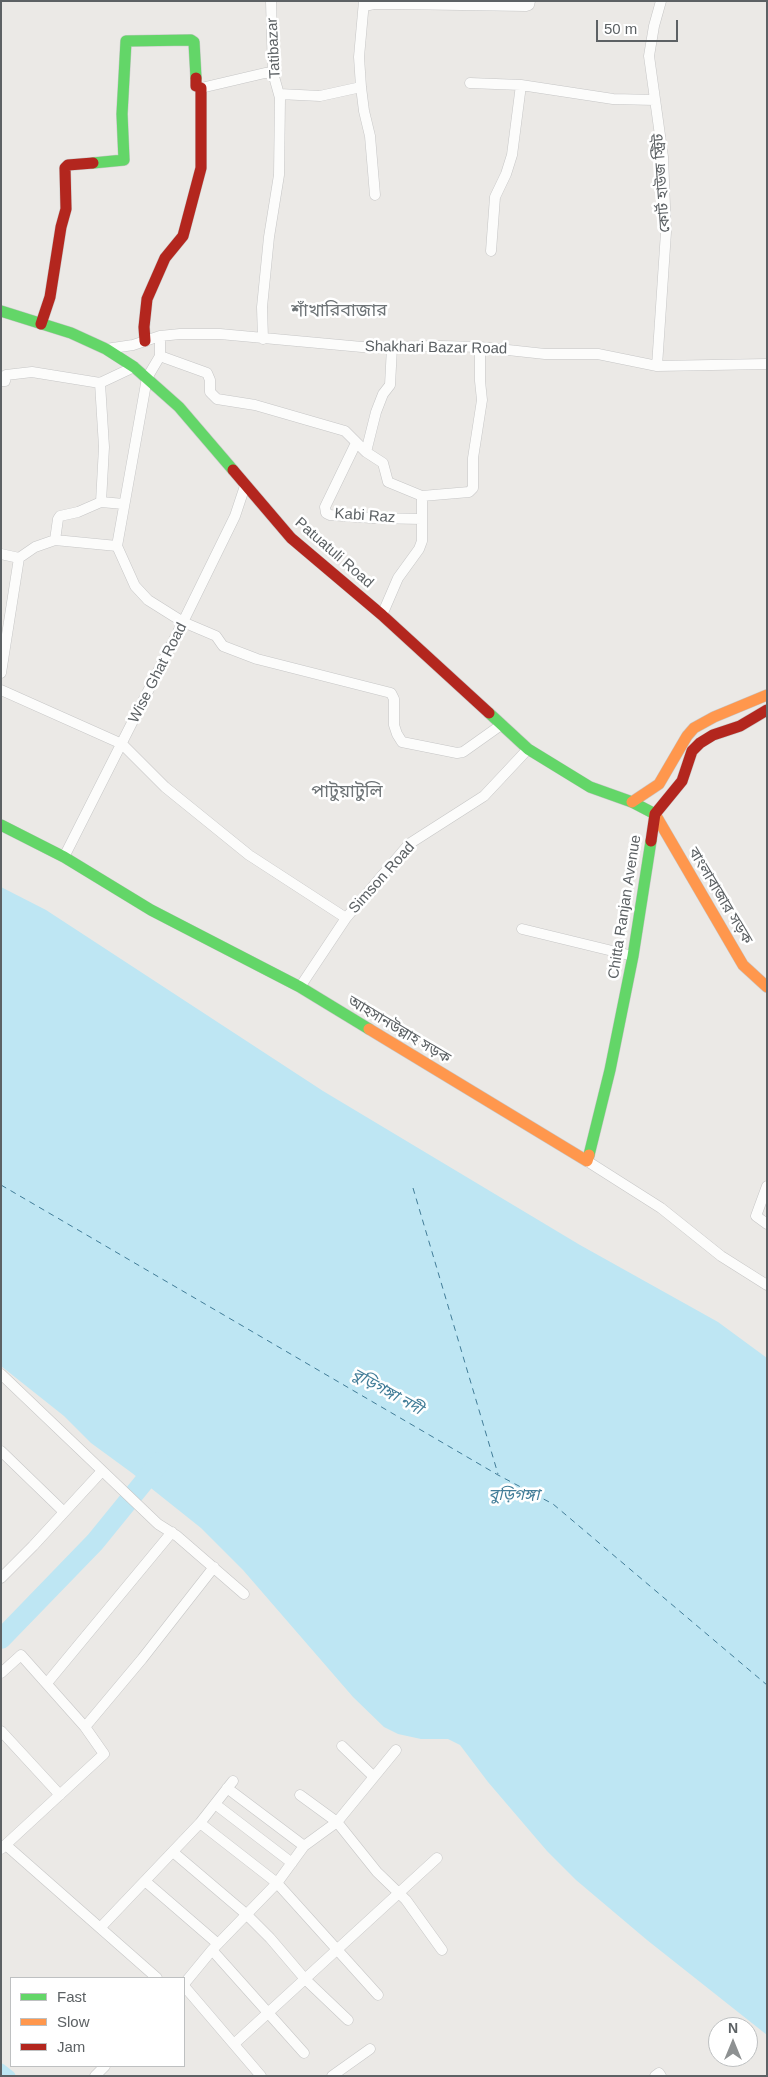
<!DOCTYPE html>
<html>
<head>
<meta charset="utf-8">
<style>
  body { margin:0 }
  #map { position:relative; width:768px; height:2077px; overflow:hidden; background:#ebe9e6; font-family:Arial,sans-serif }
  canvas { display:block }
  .frame { position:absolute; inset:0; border:2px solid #5c6164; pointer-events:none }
  .legend { position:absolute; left:10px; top:1977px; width:175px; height:90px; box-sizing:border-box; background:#fff; border:1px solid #bec0c1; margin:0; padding:6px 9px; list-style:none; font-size:15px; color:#5c6164 }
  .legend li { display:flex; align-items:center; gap:10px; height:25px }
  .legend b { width:25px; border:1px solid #bec0c1 }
  .north { position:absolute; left:708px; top:2017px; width:50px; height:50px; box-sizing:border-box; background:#fff; border:1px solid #bec0c1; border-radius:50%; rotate:0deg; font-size:14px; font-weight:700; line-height:20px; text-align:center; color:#5c6164 }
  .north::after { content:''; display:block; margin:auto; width:18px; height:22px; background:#8e9192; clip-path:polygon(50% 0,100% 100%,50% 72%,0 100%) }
  .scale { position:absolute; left:596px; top:20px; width:82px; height:22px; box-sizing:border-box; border:2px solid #5c6164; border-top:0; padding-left:6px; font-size:15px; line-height:18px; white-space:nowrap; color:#5c6164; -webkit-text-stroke:4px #fff; paint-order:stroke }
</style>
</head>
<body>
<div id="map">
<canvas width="768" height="2077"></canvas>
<div class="frame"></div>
<ul class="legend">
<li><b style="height:6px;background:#63d668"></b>Fast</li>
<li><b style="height:6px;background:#ff974d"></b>Slow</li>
<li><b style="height:6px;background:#b3261e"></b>Jam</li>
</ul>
<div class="north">N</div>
<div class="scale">50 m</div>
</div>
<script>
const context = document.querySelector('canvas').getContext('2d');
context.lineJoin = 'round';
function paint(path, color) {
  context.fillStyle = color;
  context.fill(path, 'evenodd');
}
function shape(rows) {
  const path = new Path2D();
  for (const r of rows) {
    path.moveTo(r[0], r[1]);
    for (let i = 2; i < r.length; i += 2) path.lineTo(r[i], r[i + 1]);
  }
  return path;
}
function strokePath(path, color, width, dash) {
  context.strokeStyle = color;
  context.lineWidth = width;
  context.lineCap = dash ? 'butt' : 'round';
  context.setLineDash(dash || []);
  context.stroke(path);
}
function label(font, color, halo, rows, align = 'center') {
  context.font = font + ' Arial,"Noto Sans Bengali",sans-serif';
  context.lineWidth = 5;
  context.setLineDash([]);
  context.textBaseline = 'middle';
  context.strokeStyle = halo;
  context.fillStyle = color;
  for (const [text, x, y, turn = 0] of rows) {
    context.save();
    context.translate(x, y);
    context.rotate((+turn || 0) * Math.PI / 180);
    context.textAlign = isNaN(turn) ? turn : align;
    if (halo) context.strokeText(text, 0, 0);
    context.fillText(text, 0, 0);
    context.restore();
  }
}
const water = shape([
  [1,887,46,910,323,1091,580,1245,718,1322,767,1358,767,2035,647,1940,576,1880,547,1851,488,1782,460,1745,448,1739,421,1739,398,1734,384,1727,353,1697,243,1570,201,1528,132,1473,91,1443,64,1416,1,1366]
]);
const canal = shape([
  [1,2069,10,2076]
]);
const river = shape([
  [1,1639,95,1542,160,1462]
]);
const ferry = shape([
  [1,1185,498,1475,553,1504,767,1685],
  [413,1188,498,1474]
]);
const street = shape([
  [364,1,359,57,361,87,364,111,370,136,375,195],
  [364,6,374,4,397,4,526,6,529,5,530,1],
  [470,83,521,85,613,99,655,100],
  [201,88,265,73,273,73],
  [279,94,320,96,361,87],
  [491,251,495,197,506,174,512,155,521,85],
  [160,336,160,356,147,378,117,546,135,586,148,600,183,622,216,636,223,646,257,659,391,693,394,699,394,725,397,734,402,742,457,753,463,752,501,725],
  [263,339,262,307,269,237,279,175,280,98,273,73,271,1],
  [106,349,133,345,160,336,180,334,220,334,362,347,441,346,480,347,545,354,598,354,657,366,767,364],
  [160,356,207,373,210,380,210,392,217,399,255,405,345,431,366,452,383,463,388,482,422,496,469,492,473,488,473,458,482,400,480,381,480,347],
  [657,366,666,232,663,157,649,56,654,26,661,1],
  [1,381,5,381,6,375,32,372,100,383,134,367],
  [100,383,104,447,101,502],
  [356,443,325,507,326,513,330,515,372,518,422,519],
  [366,452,376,412,383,394,390,385,392,347],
  [55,540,58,519,60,516,78,512,101,502,124,504],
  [1,554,19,558,1,673],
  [19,558,35,547,55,540,117,546],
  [382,615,398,578,419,549,422,541,422,496],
  [1,690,122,744,165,787,249,855,346,918],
  [64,857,183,622,235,516,245,486],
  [522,929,633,956],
  [300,987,346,918,409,844,484,796,528,749],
  [587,1161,661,1208,721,1256,767,1285],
  [767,1186,756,1216,767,1224],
  [1,1374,158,1524,177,1536,244,1594],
  [1,1451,64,1512],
  [1,1578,33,1546,102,1471],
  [1,1673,21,1655,85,1727,104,1754,1,1849],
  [47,1683,172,1532],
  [85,1727,142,1659,214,1567],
  [1,1731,60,1795],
  [342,1746,374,1777],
  [227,1788,304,1846],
  [300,1795,337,1822,377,1872,406,1900,442,1950],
  [215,1804,292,1863],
  [200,1823,277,1883,378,1995],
  [7,1846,157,1978],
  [173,1852,246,1914,270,1938,305,1979,348,2020],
  [145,1881,218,1944],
  [101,1927,200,1823,233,1781],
  [212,1950,304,2053],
  [184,1984,212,1950,277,1883,304,1846,337,1822,396,1750],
  [184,1986,261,2076],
  [234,2044,437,1858],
  [95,2076,105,2066],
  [332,2076,370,2049],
  [655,2076,659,2073,661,2076]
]);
const fast = shape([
  [93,163,124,160,122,114,126,41,191,40,194,42,196,78],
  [1,311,71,333,106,349,134,367,179,407,233,470],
  [489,713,528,749,590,787,632,802,655,814],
  [1,825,64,857,151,910,300,987,369,1029],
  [589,1155,610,1070,633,956,651,841]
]);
const slow = shape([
  [632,802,659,784,687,736,694,728,714,717,767,695],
  [655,814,743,965,767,987],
  [369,1029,587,1161,589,1155]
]);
const jam = shape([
  [41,324,50,297,61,227,66,209,65,168,68,165,93,163],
  [145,341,144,327,147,299,165,258,183,236,201,168,201,88,196,86,196,78],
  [233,470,291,538,382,615,489,713],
  [651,841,655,814,682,781,692,751,700,743,713,735,740,726,767,710]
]);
const streetNames = [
  ["Tatibazar",274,48,-93],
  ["কোর্ট হাউজ স্ট্রিট",662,183,-94],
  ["Shakhari Bazar Road",436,348,1],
  ["Kabi Raz",365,516,4],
  ["Patuatuli Road",334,553,41],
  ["Wise Ghat Road",158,673,-63],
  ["Simson Road",382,878,-48],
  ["বাংলাবাজার সড়ক",720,896,59],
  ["Chitta Ranjan Avenue",625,907,-81],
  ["আহসানউল্লাহ সড়ক",399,1030,31]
];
const waterNames = [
  ["বুড়িগঙ্গা নদী",387,1392,29],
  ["বুড়িগঙ্গা",514,1496]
];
const quarterNames = [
  ["শাঁখারিবাজার",339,311],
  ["পাটুয়াটুলি",347,792]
];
paint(water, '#bee6f3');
strokePath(canal, '#bee6f3', 11);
strokePath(river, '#bee6f3', 20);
strokePath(ferry, '#427d98', 1, [6, 5]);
strokePath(street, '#c6c6c6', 11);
strokePath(fast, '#c7c7c7', 12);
strokePath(slow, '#c7c7c7', 12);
strokePath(jam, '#c7c7c7', 12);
strokePath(street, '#fcfcfb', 10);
strokePath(fast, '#63d668', 11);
strokePath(slow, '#ff974d', 11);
strokePath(jam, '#b3261e', 11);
label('15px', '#5c6164', '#fff', streetNames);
label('italic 16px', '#427d98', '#fff', waterNames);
label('18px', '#6d7376', '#fff', quarterNames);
</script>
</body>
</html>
